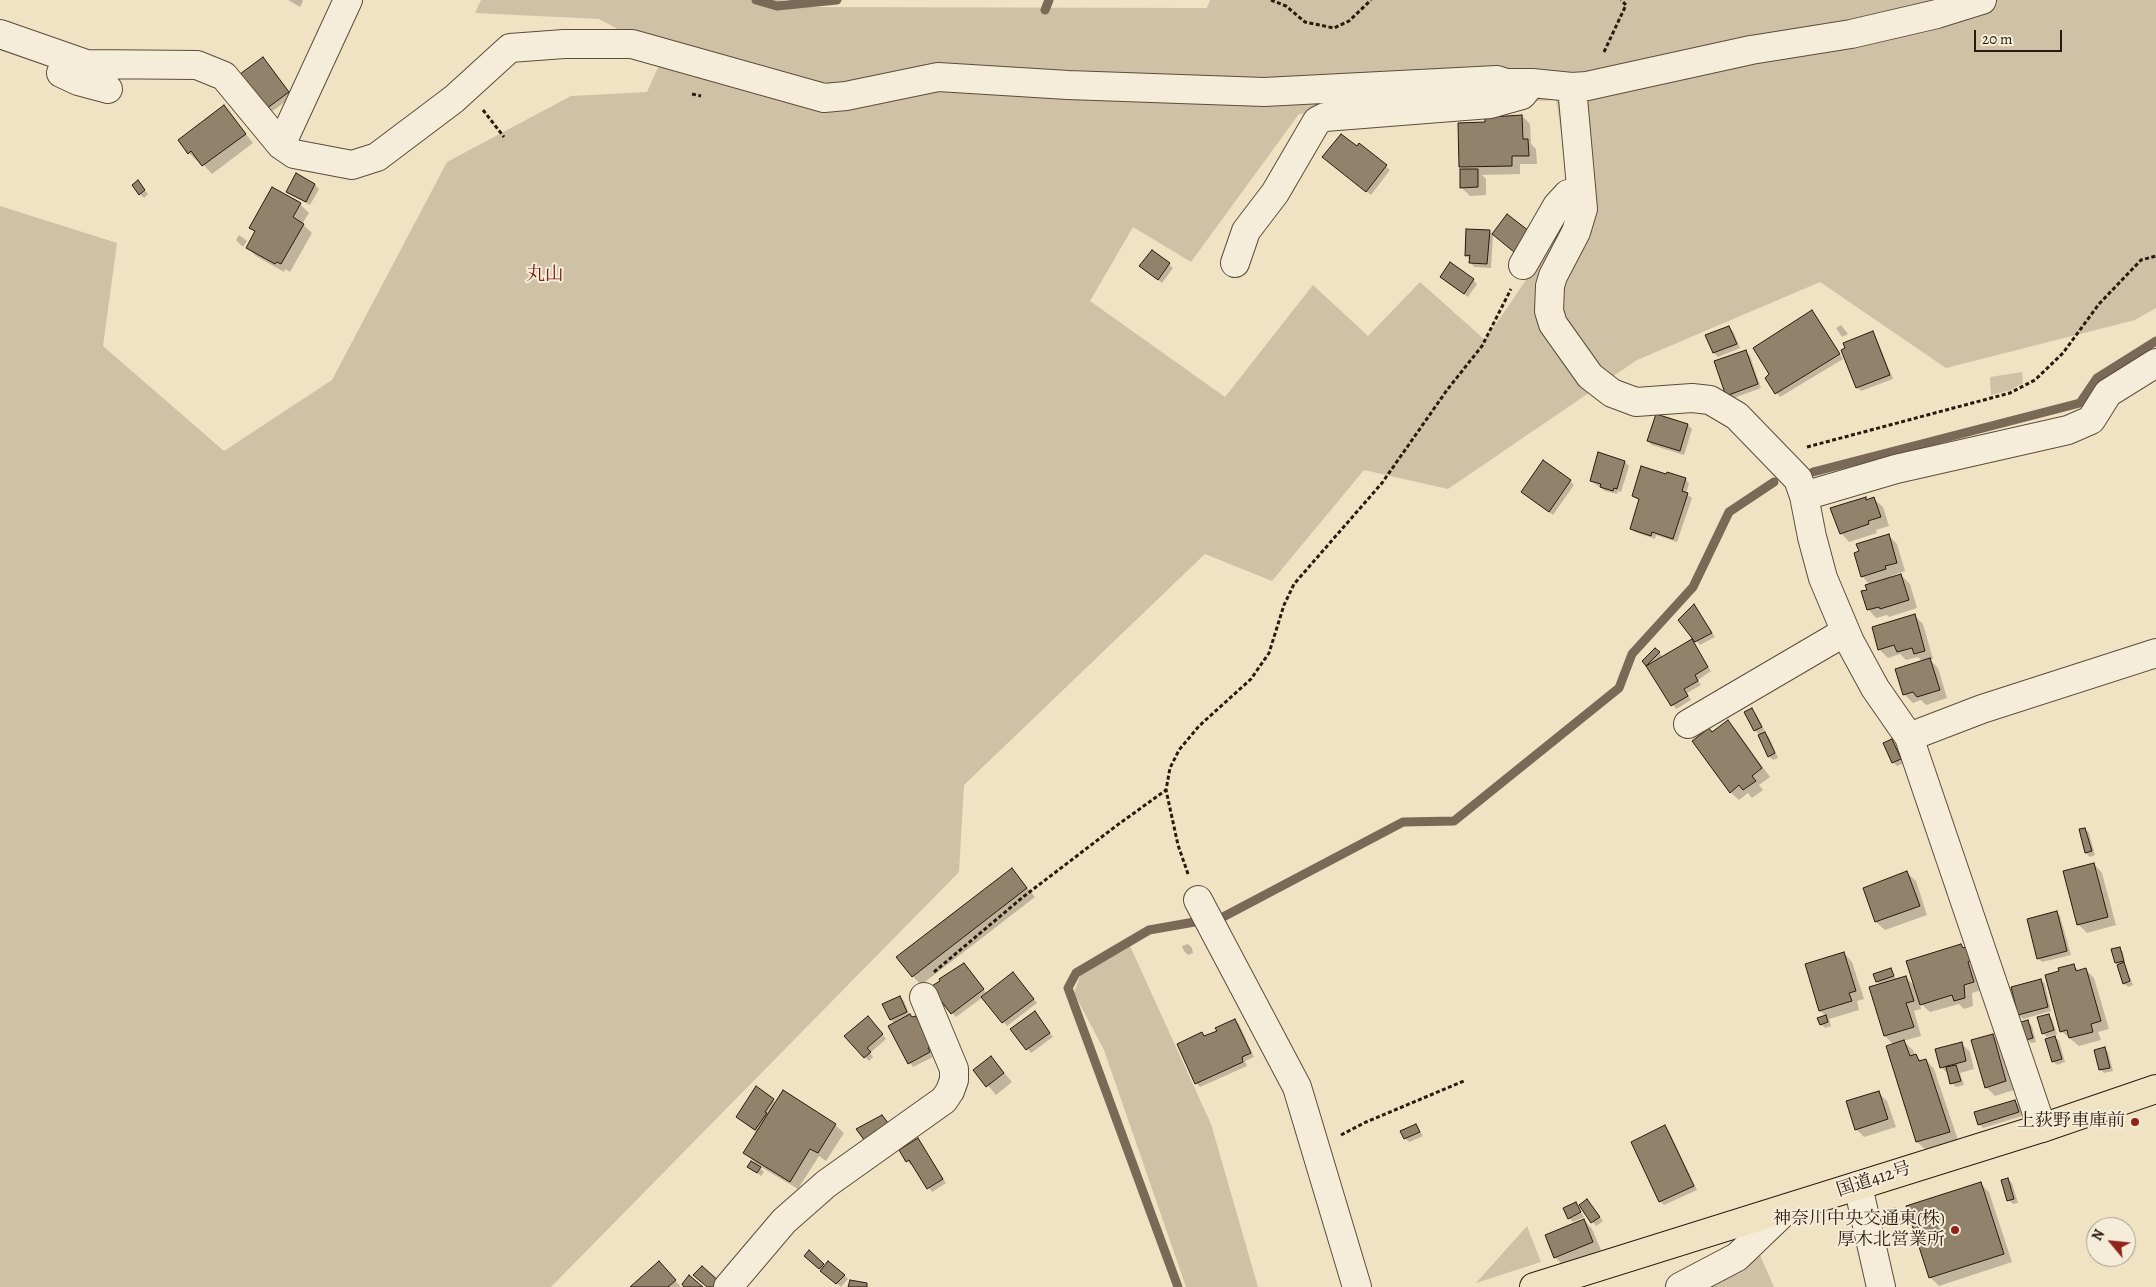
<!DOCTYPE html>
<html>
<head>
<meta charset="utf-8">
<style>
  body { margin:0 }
  #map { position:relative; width:2156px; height:1287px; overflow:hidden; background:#f0e3c4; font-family:Alegreya,serif }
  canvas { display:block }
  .north { position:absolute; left:2086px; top:1217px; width:50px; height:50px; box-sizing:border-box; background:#f5edd9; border:1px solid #a49887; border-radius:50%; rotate:298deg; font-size:14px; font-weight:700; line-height:20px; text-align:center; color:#2a190d }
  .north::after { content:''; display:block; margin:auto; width:18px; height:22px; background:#8f2418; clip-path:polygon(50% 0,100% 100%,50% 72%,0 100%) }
  .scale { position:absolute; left:1974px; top:30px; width:88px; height:22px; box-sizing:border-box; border:2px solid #2a190d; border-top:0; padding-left:6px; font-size:15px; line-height:18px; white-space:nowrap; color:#2a190d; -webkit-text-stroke:4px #f5edd9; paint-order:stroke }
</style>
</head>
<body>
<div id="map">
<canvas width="2156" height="1287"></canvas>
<div class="north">N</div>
<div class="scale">20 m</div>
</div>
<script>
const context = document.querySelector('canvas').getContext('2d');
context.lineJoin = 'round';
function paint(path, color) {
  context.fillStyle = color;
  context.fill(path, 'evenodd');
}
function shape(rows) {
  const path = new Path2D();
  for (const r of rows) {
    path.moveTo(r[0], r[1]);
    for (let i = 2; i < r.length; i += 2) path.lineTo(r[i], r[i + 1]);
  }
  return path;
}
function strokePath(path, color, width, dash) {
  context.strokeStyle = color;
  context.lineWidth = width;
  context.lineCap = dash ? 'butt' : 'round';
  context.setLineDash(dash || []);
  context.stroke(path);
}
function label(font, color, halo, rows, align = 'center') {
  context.font = font + ' Alegreya,"Noto Serif JP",serif';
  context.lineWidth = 4;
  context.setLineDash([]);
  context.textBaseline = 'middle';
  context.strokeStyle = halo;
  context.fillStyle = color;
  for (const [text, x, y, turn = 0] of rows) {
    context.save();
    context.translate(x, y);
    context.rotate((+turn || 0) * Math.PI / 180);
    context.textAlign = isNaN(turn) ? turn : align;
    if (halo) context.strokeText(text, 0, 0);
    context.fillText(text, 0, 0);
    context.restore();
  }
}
const green = shape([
  [481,0,782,0,796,7,1207,8,1210,0,2156,0,2156,308,2135,320,1946,368,1820,282,1637,360,1448,489,1364,470,1272,581,1205,554,964,785,959,872,551,1287,0,1287,0,206,117,243,103,346,224,451,332,380,447,162,571,96,647,92,664,54,599,19,475,13],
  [1556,100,1574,210,1485,340,1420,282,1368,336,1313,285,1225,397,1090,301,1133,227,1191,262,1299,114],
  [2022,372,2023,383,2011,390,1991,395,1990,377],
  [1130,946,1211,1124,1258,1287,1186,1287,1104,1050,1074,993,1080,976],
  [1527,1226,1541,1262,1476,1283],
  [1760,1255,1774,1287,1698,1287]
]);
const shadow = shape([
  [288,0,302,0,303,1,300,7],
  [263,59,292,97,271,112,267,108],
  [224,107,253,143,212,174,199,160,197,161,189,153],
  [1522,116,1530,124,1531,144,1536,149,1537,164,1520,164,1520,174,1482,175,1486,179,1486,195,1470,196,1461,187,1464,171,1460,167,1486,123],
  [1359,145,1390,170,1371,195,1328,161,1357,148],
  [315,185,319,189,310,205,288,192],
  [141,186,148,194,144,198,140,194],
  [273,188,300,204,309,213,302,224,312,233,290,272,285,269,284,272,256,256,247,247,256,233,250,227],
  [1489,231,1493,235,1491,268,1474,267,1466,255],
  [239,235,247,241,243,247,236,240],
  [1152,251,1173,268,1162,283,1145,270],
  [1473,280,1477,284,1468,297,1445,281],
  [1816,316,1843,359,1780,397,1767,378,1771,375],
  [1841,325,1848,334,1842,337,1836,328],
  [1729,327,1733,331,1740,348,1718,357,1714,353,1707,335],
  [1872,333,1876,337,1893,379,1861,391,1857,387],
  [1746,352,1750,356,1761,388,1731,399,1727,395],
  [1688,425,1692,429,1684,455,1652,445,1648,441],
  [1625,462,1629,466,1621,492,1618,491,1617,494,1605,491,1591,481],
  [1685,479,1689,483,1686,494,1692,498,1677,542,1656,535,1655,539,1635,532,1631,528,1640,501,1633,496],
  [1570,481,1574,485,1553,515,1522,492],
  [1865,498,1868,501,1874,499,1883,507,1889,526,1876,530,1877,533,1849,542,1841,533],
  [1888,535,1897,544,1905,571,1891,576,1891,578,1901,575,1910,584,1917,608,1889,617,1887,615,1876,618,1868,609,1870,585,1862,576],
  [1694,605,1715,637,1700,645,1680,620],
  [1915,616,1923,624,1933,659,1930,660,1938,668,1947,698,1926,705,1921,700,1913,703,1904,694,1923,662,1918,657,1906,660,1900,654,1888,658,1879,649],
  [1691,640,1711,671,1698,680,1701,685,1687,693,1691,700,1676,709,1643,661,1656,649,1663,657],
  [1752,710,1756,714,1765,731,1763,732,1769,737,1778,758,1773,760,1769,756,1760,736,1755,730],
  [1728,722,1736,730,1770,777,1759,785,1763,790,1752,798,1748,793,1739,800,1730,792,1712,733],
  [1891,740,1895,744,1904,763,1897,766,1893,762],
  [2085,829,2089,833,2095,855,2090,857,2086,853],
  [2094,864,2102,873,2116,925,2087,933,2078,924],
  [1012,870,1035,897,921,985,913,976],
  [1907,873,1916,881,1927,915,1885,930,1876,922,1865,889],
  [2056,912,2060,916,2071,955,2042,962,2038,958],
  [1188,944,1192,948,1193,953,1188,955,1184,951,1182,946],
  [1960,945,1964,949,1969,947,1982,990,1972,993,1973,1006,1964,1009,1959,1004,1930,1012,1919,1002,1921,1009,1914,1011,1921,1036,1903,1041,1913,1050,1915,1056,1922,1061,1926,1060,1934,1069,1958,1140,1926,1150,1917,1142,1888,1047,1894,1045,1885,1036,1880,985,1877,982,1890,970,1897,980,1906,977,1916,988],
  [2119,948,2123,952,2125,965,2133,985,2128,987,2124,983,2116,963],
  [1844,953,1852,962,1864,999,1857,1001,1859,1010,1829,1019,1831,1026,1825,1028,1821,1024,1826,1016,1820,1011],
  [2073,965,2080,972,2086,970,2094,978,2109,1029,2098,1032,2101,1040,2079,1046,2061,1031,2060,972],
  [959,966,968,968,987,994,1017,978,1037,1003,1007,1026,983,997,956,1017,946,1006,944,1007,940,1003,932,988],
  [2041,980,2045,984,2051,1011,2023,1019,2019,1015,2012,988],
  [900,997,904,1001,910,1016,919,1021,935,1050,931,1052,933,1057,913,1067,889,1027,895,1024,891,1020,884,1004],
  [2048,1015,2052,1019,2057,1034,2047,1037,2043,1033],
  [1038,1017,1053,1037,1031,1053,1012,1029],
  [1235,1020,1239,1024,1254,1057,1245,1061,1247,1066,1200,1087,1196,1083,1178,1044,1202,1034,1206,1037],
  [872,1022,886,1039,870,1053,873,1057,869,1061,846,1037],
  [2028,1022,2032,1026,2036,1042,2031,1043,2027,1039],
  [1993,1036,2001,1044,2014,1090,1995,1096,1986,1087],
  [2055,1037,2059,1041,2065,1062,2057,1065,2053,1061],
  [1961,1043,1970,1052,1974,1069,1960,1073,1964,1085,1956,1087,1952,1083,1950,1076,1941,1067],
  [2104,1048,2108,1052,2113,1071,2104,1073,2100,1069],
  [991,1057,1012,1082,996,1095,975,1070],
  [1878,1092,1887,1101,1896,1127,1864,1137,1856,1129],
  [773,1100,776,1103,835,1125,844,1133,826,1161,819,1156,798,1189,756,1164,745,1152,757,1133,737,1117],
  [2015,1101,2019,1105,2022,1116,1983,1128,1979,1124],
  [1416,1125,1423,1136,1409,1142,1405,1138],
  [1665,1127,1669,1131,1697,1190,1664,1205,1660,1201],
  [918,1140,946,1183,932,1192,913,1164,911,1165,907,1161],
  [757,1165,764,1172,761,1176,749,1167],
  [2008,1179,2012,1183,2018,1203,2013,1204,2009,1200],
  [1980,1183,1989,1192,2012,1262,1939,1286,1930,1277],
  [1575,1203,1584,1217,1573,1222,1569,1218],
  [1590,1204,1603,1221,1596,1226,1580,1205],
  [1895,1210,1901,1220,1892,1223,1888,1219],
  [1584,1220,1592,1229,1601,1250,1564,1266,1555,1257],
  [809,1252,825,1267,844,1275,848,1279,841,1287,809,1260],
  [667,1271,681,1287,632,1287]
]);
const stream = shape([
  [756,0,777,6,837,0],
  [1045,10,1049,0],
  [1813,472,2080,403,2097,378,2156,341],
  [1178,1287,1068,988,1076,973,1149,930,1223,917,1403,822,1454,821,1619,688,1632,654,1693,587,1729,512,1774,482]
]);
const building = shape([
  [263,57,289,92,266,109,240,74,263,57],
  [224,105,246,134,202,166,191,151,188,154,178,140,224,105],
  [1522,115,1523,139,1528,139,1529,156,1512,156,1512,166,1459,167,1458,123,1485,122,1485,118,1492,118,1492,117,1522,115],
  [1341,134,1357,146,1359,143,1387,165,1366,192,1322,157,1341,134],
  [1460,169,1478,169,1478,187,1460,188,1460,169],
  [296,173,315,184,306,202,286,192,296,173],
  [138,180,145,190,139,195,132,185,138,180],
  [272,187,301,203,293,217,304,224,281,264,277,262,275,264,246,248,255,231,249,228,272,187],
  [1507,214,1529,231,1514,252,1492,234,1507,214],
  [1466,229,1490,230,1487,264,1469,263,1470,255,1465,256,1466,229],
  [1152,250,1170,263,1158,280,1139,266,1152,250],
  [1450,262,1474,279,1464,294,1440,277,1450,262],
  [1812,310,1840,354,1775,394,1765,378,1769,374,1753,348,1812,310],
  [1729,326,1737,344,1713,353,1705,335,1729,326],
  [1873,331,1890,375,1856,388,1841,350,1845,348,1843,343,1873,331],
  [1746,350,1758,384,1726,396,1714,361,1746,350],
  [1656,414,1688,424,1680,451,1647,441,1656,414],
  [1598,452,1625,461,1617,489,1614,488,1613,491,1600,487,1601,484,1590,481,1598,452],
  [1543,460,1571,480,1549,512,1521,492,1543,460],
  [1641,466,1666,474,1667,472,1686,478,1682,491,1688,493,1673,539,1652,532,1651,536,1630,529,1639,499,1632,496,1641,466],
  [1866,497,1866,500,1874,497,1881,517,1868,521,1869,524,1840,534,1830,508,1866,497],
  [1889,534,1897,563,1885,566,1886,569,1861,577,1854,553,1859,551,1856,544,1889,534],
  [1901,574,1909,600,1880,609,1879,607,1867,610,1861,591,1867,590,1865,585,1901,574],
  [1694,604,1712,633,1695,642,1678,620,1694,604],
  [1915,614,1925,651,1914,654,1912,648,1897,652,1894,645,1878,650,1872,627,1915,614],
  [1692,639,1708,667,1695,675,1698,681,1684,689,1688,696,1671,706,1646,666,1692,639],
  [1655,648,1660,652,1646,666,1642,661,1655,648],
  [1930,658,1940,690,1917,697,1913,692,1903,695,1895,669,1930,658],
  [1752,708,1762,727,1754,731,1744,712,1752,708],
  [1728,720,1762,768,1752,776,1756,781,1743,790,1739,785,1730,793,1692,741,1709,728,1712,732,1728,720],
  [1765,732,1775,753,1768,757,1758,735,1765,732],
  [1892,739,1901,759,1892,763,1883,743,1892,739],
  [2085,828,2092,851,2085,853,2079,829,2085,828],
  [2094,863,2108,917,2077,925,2063,871,2094,863],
  [1012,868,1027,888,912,977,896,957,1012,868],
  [1907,871,1920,906,1875,922,1863,888,1907,871],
  [2057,911,2067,951,2037,959,2027,919,2057,911],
  [1961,944,1963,948,1969,946,1973,960,1968,962,1974,982,1964,985,1965,998,1954,1001,1952,995,1920,1005,1906,961,1961,944],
  [2120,947,2124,961,2115,963,2111,949,2120,947],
  [1844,952,1856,991,1849,993,1852,1001,1819,1011,1805,964,1844,952],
  [2124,962,2130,981,2123,984,2117,965,2124,962],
  [964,963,984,989,951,1014,942,1002,939,1004,930,987,940,981,939,979,964,963],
  [2074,964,2076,971,2086,968,2101,1021,2091,1024,2093,1032,2069,1038,2067,1030,2060,1032,2045,975,2059,971,2058,968,2074,964],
  [1891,968,1894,976,1876,982,1873,974,1891,968],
  [1013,972,1034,999,1002,1023,981,997,1013,972],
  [1906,976,1914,1001,1906,1003,1914,1027,1884,1036,1869,987,1906,976],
  [2041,979,2048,1007,2018,1015,2011,987,2041,979],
  [900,996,907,1012,890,1020,882,1004,900,996],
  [1035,1011,1050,1033,1026,1050,1010,1029,1035,1011],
  [910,1014,912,1017,916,1016,932,1046,928,1048,930,1052,908,1064,888,1026,910,1014],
  [2049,1014,2054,1030,2042,1034,2037,1017,2049,1014],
  [1826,1015,1828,1022,1820,1025,1817,1018,1826,1015],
  [868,1016,883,1034,867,1048,871,1052,864,1058,844,1036,868,1016],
  [1235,1019,1251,1053,1242,1057,1243,1062,1195,1084,1177,1044,1202,1032,1204,1036,1217,1031,1215,1028,1235,1019],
  [2028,1020,2033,1038,2026,1040,2021,1022,2028,1020],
  [1993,1034,2006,1081,1985,1088,1971,1040,1993,1034],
  [2055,1036,2062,1059,2052,1062,2045,1039,2055,1036],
  [1904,1040,1910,1056,1916,1054,1919,1061,1926,1059,1950,1132,1916,1142,1886,1046,1904,1040],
  [1962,1042,1966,1061,1940,1068,1935,1049,1962,1042],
  [2105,1047,2110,1068,2099,1070,2094,1050,2105,1047],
  [991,1056,1004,1073,986,1087,973,1070,991,1056],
  [1956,1065,1961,1081,1950,1084,1946,1067,1956,1065],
  [756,1086,774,1099,765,1112,767,1113,755,1130,736,1117,756,1086],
  [783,1090,836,1124,818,1153,810,1149,790,1182,743,1153,783,1090],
  [1879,1091,1888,1119,1855,1130,1846,1101,1879,1091],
  [2015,1100,2019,1112,1978,1125,1974,1112,2015,1100],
  [882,1115,892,1128,868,1145,856,1129,882,1115],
  [1416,1124,1420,1132,1404,1139,1400,1131,1416,1124],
  [1665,1125,1694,1186,1659,1202,1631,1142,1665,1125],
  [918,1138,943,1179,927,1189,909,1160,906,1162,899,1150,918,1138],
  [751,1161,761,1167,757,1173,747,1167,751,1161],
  [2008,1178,2014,1199,2007,1201,2001,1180,2008,1178],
  [1981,1182,2004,1254,1929,1278,1906,1206,1981,1182],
  [1587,1199,1600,1217,1591,1223,1579,1205,1587,1199],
  [1576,1202,1581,1212,1568,1219,1563,1208,1576,1202],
  [1895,1208,1898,1216,1887,1219,1885,1211,1895,1208],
  [1584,1219,1593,1242,1554,1258,1545,1235,1584,1219],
  [809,1250,824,1264,819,1269,804,1256,809,1250],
  [659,1261,676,1280,668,1287,630,1287,659,1261],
  [828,1261,845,1275,836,1284,820,1271,828,1261],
  [702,1266,720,1282,715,1287,707,1287,693,1275,702,1266],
  [689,1275,703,1287,684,1287,682,1284,689,1275],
  [850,1280,867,1283,867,1287,848,1287,850,1280]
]);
const path = shape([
  [1271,0,1286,6,1305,22,1334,28,1349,21,1371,0],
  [1604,52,1626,5,1621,0],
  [692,94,701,96],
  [483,110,504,137],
  [1807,447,2010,393,2035,380,2063,353,2099,304,2141,260,2156,256],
  [1188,874,1178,845,1166,790,1170,768,1179,750,1199,726,1251,679,1269,653,1284,605,1294,584,1382,483,1447,390,1482,346,1511,289],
  [934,972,1023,897,1116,826,1166,790],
  [1341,1135,1366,1122,1464,1081]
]);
const minor = shape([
  [0,34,86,64,197,65,224,76,281,145,294,154,352,165,377,157,454,99,510,48,564,44,632,44,824,98,846,96,938,77,1068,85,1264,92,1497,80,1506,83,1532,83,1572,87,1587,86,1751,50,1851,34,1937,14,1982,0],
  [65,62,61,73,78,81,108,89],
  [1572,87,1583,209,1576,232,1553,276,1550,286,1549,311,1553,324,1590,376,1612,393,1636,402,1692,398,1710,400,1737,416,1798,479,1804,496,1812,537,1823,578,1850,642,1875,688,1909,737],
  [281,145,348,0],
  [1235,263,1246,231,1275,193,1317,121,1325,117,1490,104,1522,95,1531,84],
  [1523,265,1557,206,1568,194,1581,191],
  [1804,496,1896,469,2068,430,2091,420,2108,393,2156,363],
  [1688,724,1845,632],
  [1198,900,1297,1087,1357,1287],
  [2042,1128,1909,737,1982,709,2156,653],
  [1858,1186,1881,1287],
  [728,1287,784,1221,826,1184,944,1100,950,1091,954,1080,954,1069,924,997],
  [1680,1287,1737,1257,1788,1208]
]);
const highway = shape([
  [1534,1287,2042,1128,2156,1089]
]);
const markers = [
  [2135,1122,5,"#8f2418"],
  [1955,1230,5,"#8f2418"]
];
const poiNames = [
  ["上荻野車庫前",2125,1122],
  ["神奈川中央交通東(株)",1945,1220],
  ["厚木北営業所",1945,1241]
];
const streetNames = [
  ["国道412号",1874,1180,-18]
];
const neighbourhoodNames = [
  ["丸山",545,275]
];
paint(green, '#cec1a5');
paint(shadow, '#0003');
strokePath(stream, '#796956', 9);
paint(building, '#91826c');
strokePath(building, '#2a190d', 1);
strokePath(minor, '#5c4c3b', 30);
strokePath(highway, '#2a190d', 30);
strokePath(path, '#2a190d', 3, [4, 2.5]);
strokePath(minor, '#f5edd9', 28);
strokePath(highway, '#f0e3c4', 28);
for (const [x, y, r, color] of markers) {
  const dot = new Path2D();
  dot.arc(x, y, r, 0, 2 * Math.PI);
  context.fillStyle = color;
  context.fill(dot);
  strokePath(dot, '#f5edd9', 2);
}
label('18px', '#2a190d', '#f5edd9', poiNames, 'right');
label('18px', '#2a190d', '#f5edd9', streetNames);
label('19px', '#7a1f14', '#f5edd9', neighbourhoodNames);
</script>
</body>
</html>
